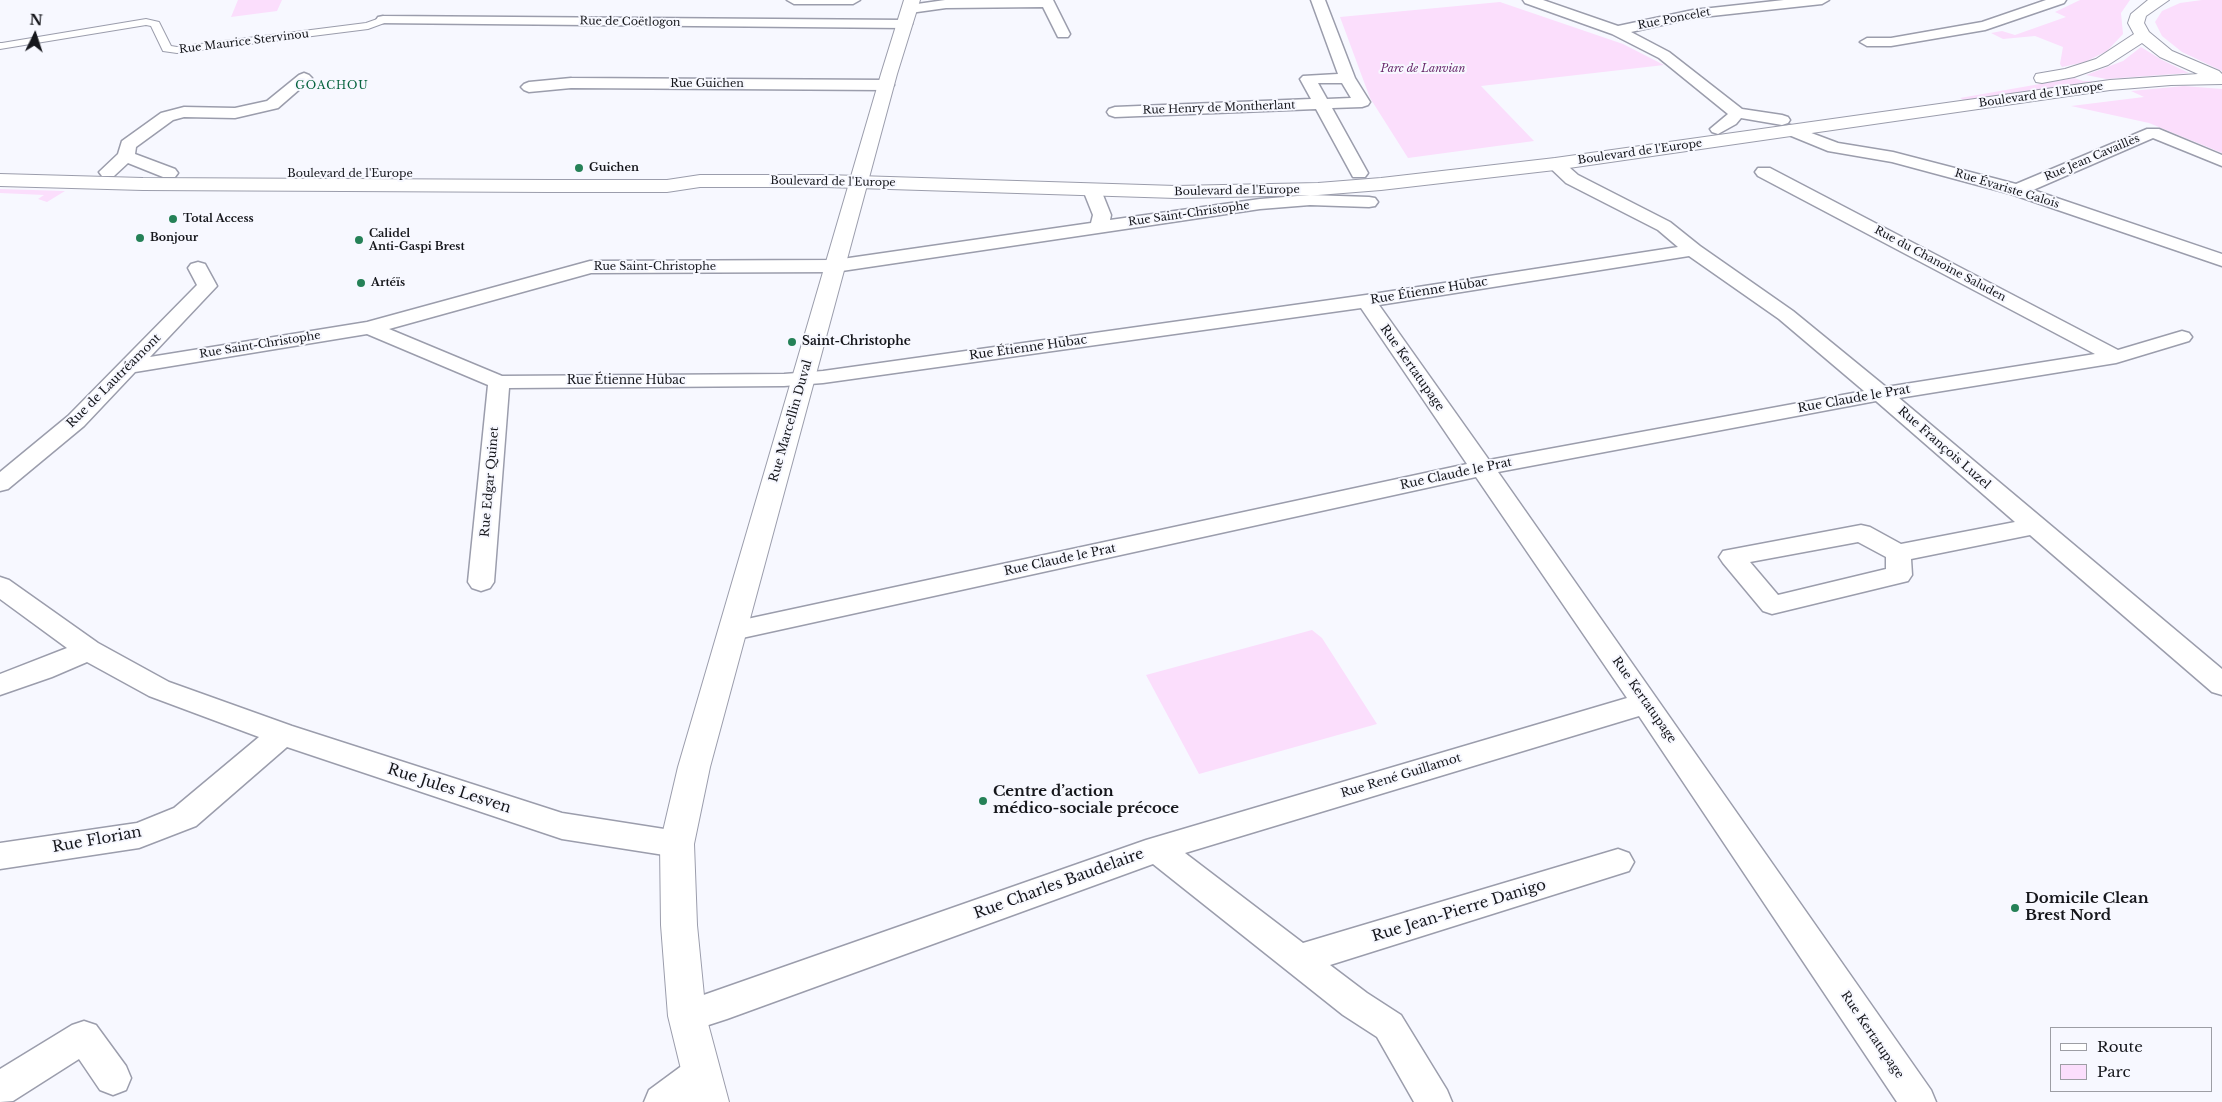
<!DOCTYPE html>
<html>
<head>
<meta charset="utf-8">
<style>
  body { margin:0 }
  #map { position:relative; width:2222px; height:1102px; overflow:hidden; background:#f7f8ff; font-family:"Libre Baskerville",serif }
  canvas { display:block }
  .legend { position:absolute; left:2050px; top:1027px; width:162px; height:65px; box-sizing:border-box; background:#f7f8ff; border:1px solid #9d9ea4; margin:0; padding:6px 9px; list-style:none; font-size:15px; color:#15161b }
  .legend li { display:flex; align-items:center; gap:10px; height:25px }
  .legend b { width:25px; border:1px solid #9d9ea4 }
  .north { position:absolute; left:10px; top:10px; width:50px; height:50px; -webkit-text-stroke:4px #f7f8ff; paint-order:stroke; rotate:4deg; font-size:14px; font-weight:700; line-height:20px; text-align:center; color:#15161b }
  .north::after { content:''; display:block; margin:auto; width:18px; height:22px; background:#15161b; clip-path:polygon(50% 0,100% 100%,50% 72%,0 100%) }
</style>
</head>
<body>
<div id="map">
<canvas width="2222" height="1102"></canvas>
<ul class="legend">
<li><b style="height:6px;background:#fff"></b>Route</li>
<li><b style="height:14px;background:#fbdefc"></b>Parc</li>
</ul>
<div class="north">N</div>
</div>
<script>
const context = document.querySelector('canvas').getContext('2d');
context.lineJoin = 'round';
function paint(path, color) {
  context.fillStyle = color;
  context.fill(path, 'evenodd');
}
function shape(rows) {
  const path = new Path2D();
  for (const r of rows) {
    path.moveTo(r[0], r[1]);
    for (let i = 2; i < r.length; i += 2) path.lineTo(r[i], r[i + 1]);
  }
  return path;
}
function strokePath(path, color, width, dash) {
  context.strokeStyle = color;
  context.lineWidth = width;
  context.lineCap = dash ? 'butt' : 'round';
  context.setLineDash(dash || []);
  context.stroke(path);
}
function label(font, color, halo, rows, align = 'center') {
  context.font = font + ' "Libre Baskerville",serif';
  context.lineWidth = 4;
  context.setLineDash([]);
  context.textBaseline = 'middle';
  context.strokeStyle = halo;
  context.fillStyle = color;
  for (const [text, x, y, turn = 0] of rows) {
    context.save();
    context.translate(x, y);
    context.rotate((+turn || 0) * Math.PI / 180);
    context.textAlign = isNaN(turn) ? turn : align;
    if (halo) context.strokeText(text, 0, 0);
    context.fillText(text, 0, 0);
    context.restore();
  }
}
const green = shape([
  [238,0,282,0,277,11,231,17],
  [2080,0,2130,0,2121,13,2123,34,2107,51,2085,62,2062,67,2060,64,2063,47,2035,36,2003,39,1991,33,2002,31,2015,35,2066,17,2055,12],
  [2202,0,2222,0,2222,71,2182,52,2162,36,2155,22,2162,11,2180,3],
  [1500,2,1623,44,1664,65,1481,86,1534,141,1408,158,1370,98,1340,17],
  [2141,47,2162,60,2189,73,2106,79,2086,75,2123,61],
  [2074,78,2083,81,2096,81,1965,101,1960,98],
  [2184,86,2222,89,2222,153,2149,123,2071,106,2144,97,2131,91],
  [0,189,65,191,47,202,38,199,44,195,0,193],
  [1312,630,1322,638,1377,724,1199,774,1146,675]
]);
const pedestrian = shape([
  [383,17,388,20,387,22,368,29,177,53,163,51,151,26,146,25,0,49,0,43,2,43,146,19,159,22,171,46,177,47,366,23,383,17]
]);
const minor = shape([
  [787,0,860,0,853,4,794,4,787,0],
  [945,0,1053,0,1070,34,1068,37,1058,37,1043,7,946,8,910,13,903,9,910,5,945,0],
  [1311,0,1325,0,1355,78,1370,102,1368,105,1362,107,1332,108,1368,173,1365,177,1353,177,1316,109,1115,117,1109,115,1107,112,1109,109,1115,107,1311,99,1300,79,1303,76,1338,74,1311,0],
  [1318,83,1342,83,1351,98,1327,99,1318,83],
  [1523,0,1543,0,1618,26,1693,10,1784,0,1829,0,1822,4,1693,18,1631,32,1669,52,1742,109,1782,115,1788,117,1790,120,1788,123,1782,125,1741,118,1736,124,1718,134,1712,132,1710,129,1728,114,1659,58,1612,34,1525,3,1523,0],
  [2046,0,2066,0,2064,3,1985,30,1891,46,1867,46,1860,42,1867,38,1891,38,1982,22,2046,0],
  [383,16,905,20,912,24,905,28,378,23,376,20,378,17,383,16],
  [304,73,309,75,312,78,309,81,278,108,235,118,184,117,173,120,136,147,135,154,175,169,178,173,175,177,163,177,128,163,114,176,102,176,99,172,118,154,122,141,161,113,184,107,235,108,267,101,299,75,304,73],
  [571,78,886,80,891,82,894,85,891,88,886,90,571,88,529,92,524,90,521,87,524,84,529,82,571,78],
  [1790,125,1838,143,1893,152,2016,184,2147,129,2159,129,2222,155,2222,166,2153,138,2033,190,2222,254,2222,266,2011,194,1892,162,1828,151,1784,133,1782,130,1784,127,1790,125],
  [1555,159,1561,160,1578,175,1670,222,1700,246,1793,311,1886,387,2095,354,1758,176,1755,172,1758,168,1770,168,2118,350,2182,331,2189,333,2192,337,2189,341,2116,363,1899,398,2222,669,2222,695,2212,692,2030,535,1911,559,1912,575,1908,581,1772,614,1763,611,1723,563,1719,557,1723,551,1861,525,1870,527,1901,544,2015,522,1876,401,1498,472,1931,1090,1936,1102,1897,1102,1639,716,1185,853,1303,943,1618,849,1629,853,1634,862,1629,871,1330,965,1367,993,1401,1015,1447,1090,1452,1102,1414,1102,1377,1037,1343,1015,1153,864,727,1019,687,1032,675,1027,670,1016,675,1005,1146,840,1627,698,1476,477,733,640,724,638,720,631,724,624,733,622,1467,464,1361,308,823,383,784,386,509,388,494,582,490,588,481,591,472,588,468,582,488,385,367,334,135,372,84,426,8,489,0,491,0,472,68,416,197,285,188,268,191,264,198,262,205,264,217,286,150,357,367,322,590,261,835,260,1091,223,1093,215,1083,190,1086,186,1092,185,1098,186,1101,190,1111,215,1110,220,1260,199,1310,195,1369,197,1375,198,1378,202,1375,206,1369,207,1310,205,1260,209,835,272,591,273,389,329,502,376,784,374,823,371,1366,295,1678,247,1658,230,1566,183,1546,164,1549,160,1555,159],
  [1689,256,1779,319,1864,391,1489,460,1379,305,1689,256],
  [1858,542,1886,557,1886,569,1778,595,1750,562,1858,542],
  [0,577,9,580,98,643,169,682,292,726,562,813,677,831,688,835,692,844,688,853,677,857,562,839,287,747,196,826,139,848,0,869,0,843,137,823,174,808,259,737,149,696,87,662,52,677,0,695,0,674,67,648,0,599,0,577],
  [84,1021,96,1025,126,1066,131,1078,126,1090,113,1095,100,1090,79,1059,13,1101,0,1102,0,1069,72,1025,84,1021],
  [700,1057,713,1062,718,1074,713,1086,691,1102,644,1102,649,1090,687,1062,700,1057]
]);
const secondary = shape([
  [904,0,920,0,897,74,710,767,694,844,697,925,706,1016,729,1102,689,1102,668,1016,661,925,660,844,678,767,881,74,904,0]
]);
const primary = shape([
  [2148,0,2169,0,2146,16,2144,23,2149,32,2172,51,2219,71,2222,74,2222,84,2171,85,2110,90,1555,170,1381,190,1318,195,1176,198,826,187,700,187,667,192,548,192,143,190,0,186,0,174,143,178,548,180,667,180,700,175,826,175,1176,186,1318,183,1381,178,1555,158,2110,80,2198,74,2160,57,2142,43,2108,65,2074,77,2042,83,2036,82,2034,78,2036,74,2065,69,2096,59,2134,34,2128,23,2131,14,2148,0]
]);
const markers = [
  [579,168,5,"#258157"],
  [173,219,5,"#258157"],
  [140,238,5,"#258157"],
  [359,240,5,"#258157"],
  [361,283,5,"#258157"],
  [792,342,5,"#258157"],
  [983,801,5,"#258157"],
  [2015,908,5,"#258157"]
];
const farStreetnames = [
  ["Rue Poncelet",1674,19,-11],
  ["Rue de Coëtlogon",630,22,1],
  ["Rue Maurice Stervinou",244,42,-7],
  ["Rue Guichen",707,84],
  ["Boulevard de l'Europe",2041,95,-8],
  ["Rue Henry de Montherlant",1219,108,-2],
  ["Boulevard de l'Europe",1640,152,-8],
  ["Rue Jean Cavaillès",2092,158,-23],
  ["Boulevard de l'Europe",350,174],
  ["Boulevard de l'Europe",833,182,1],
  ["Rue Évariste Galois",2007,189,17],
  ["Boulevard de l'Europe",1237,191,-1],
  ["Rue Saint-Christophe",1189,214,-8],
  ["Rue du Chanoine Saluden",1940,264,28],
  ["Rue Saint-Christophe",655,267],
  ["Rue Saint-Christophe",260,345,-9]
];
const farParknames = [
  ["Parc de Lanvian",1423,69]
];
const farNeighbourhoodnames = [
  ["GOACHOU",332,86]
];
const farPoinames = [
  ["Guichen",589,168],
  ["Total Access",183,219],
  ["Calidel",369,234],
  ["Anti-Gaspi Brest",369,247],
  ["Bonjour",150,238],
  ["Artéïs",371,283]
];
const streetNames = [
  ["Rue Étienne Hubac",1429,291,-9],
  ["Rue Étienne Hubac",1028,348,-8],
  ["Rue Kertatupage",1412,368,55],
  ["Rue de Lautréamont",114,381,-45],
  ["Rue Étienne Hubac",626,381],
  ["Rue Claude le Prat",1854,399,-10],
  ["Rue Marcellin Duval",791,421,-74],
  ["Rue François Luzel",1944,448,41],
  ["Rue Claude le Prat",1456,474,-12],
  ["Rue Edgar Quinet",490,482,-85],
  ["Rue Claude le Prat",1060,560,-12],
  ["Rue Kertatupage",1644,700,55],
  ["Rue René Guillamot",1401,776,-17],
  ["Rue Kertatupage",1872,1035,56]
];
const poiNames = [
  ["Saint-Christophe",802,342]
];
const nearStreetnames = [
  ["Rue Jules Lesven",449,789,18],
  ["Rue Florian",97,840,-10],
  ["Rue Charles Baudelaire",1059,884,-20],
  ["Rue Jean-Pierre Danigo",1459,911,-17]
];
const nearPoinames = [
  ["Centre d’action",993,792],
  ["médico-sociale précoce",993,809],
  ["Domicile Clean",2025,899],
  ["Brest Nord",2025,916]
];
paint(green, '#fbdefc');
strokePath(pedestrian, '#9b9dac', 2);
strokePath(minor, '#9b9dac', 3);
strokePath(secondary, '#9b9dac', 2);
strokePath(primary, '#9b9dac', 2);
paint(pedestrian, '#fff');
paint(minor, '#fff');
paint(secondary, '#fff');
paint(primary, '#fff');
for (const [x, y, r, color] of markers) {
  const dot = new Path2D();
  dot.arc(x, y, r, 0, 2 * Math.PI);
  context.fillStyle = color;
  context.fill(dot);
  strokePath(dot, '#f7f8ff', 2);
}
label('11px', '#15161b', '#f7f8ff', farStreetnames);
label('italic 11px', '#692a6c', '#f7f8ff', farParknames);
context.letterSpacing = '1px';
label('11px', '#086540', '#f7f8ff', farNeighbourhoodnames);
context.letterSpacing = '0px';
label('bold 11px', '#15161b', '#f7f8ff', farPoinames, 'left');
label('12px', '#15161b', '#f7f8ff', streetNames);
label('bold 12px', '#15161b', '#f7f8ff', poiNames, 'left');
label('15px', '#15161b', '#f7f8ff', nearStreetnames);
label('bold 15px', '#15161b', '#f7f8ff', nearPoinames, 'left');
</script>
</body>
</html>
